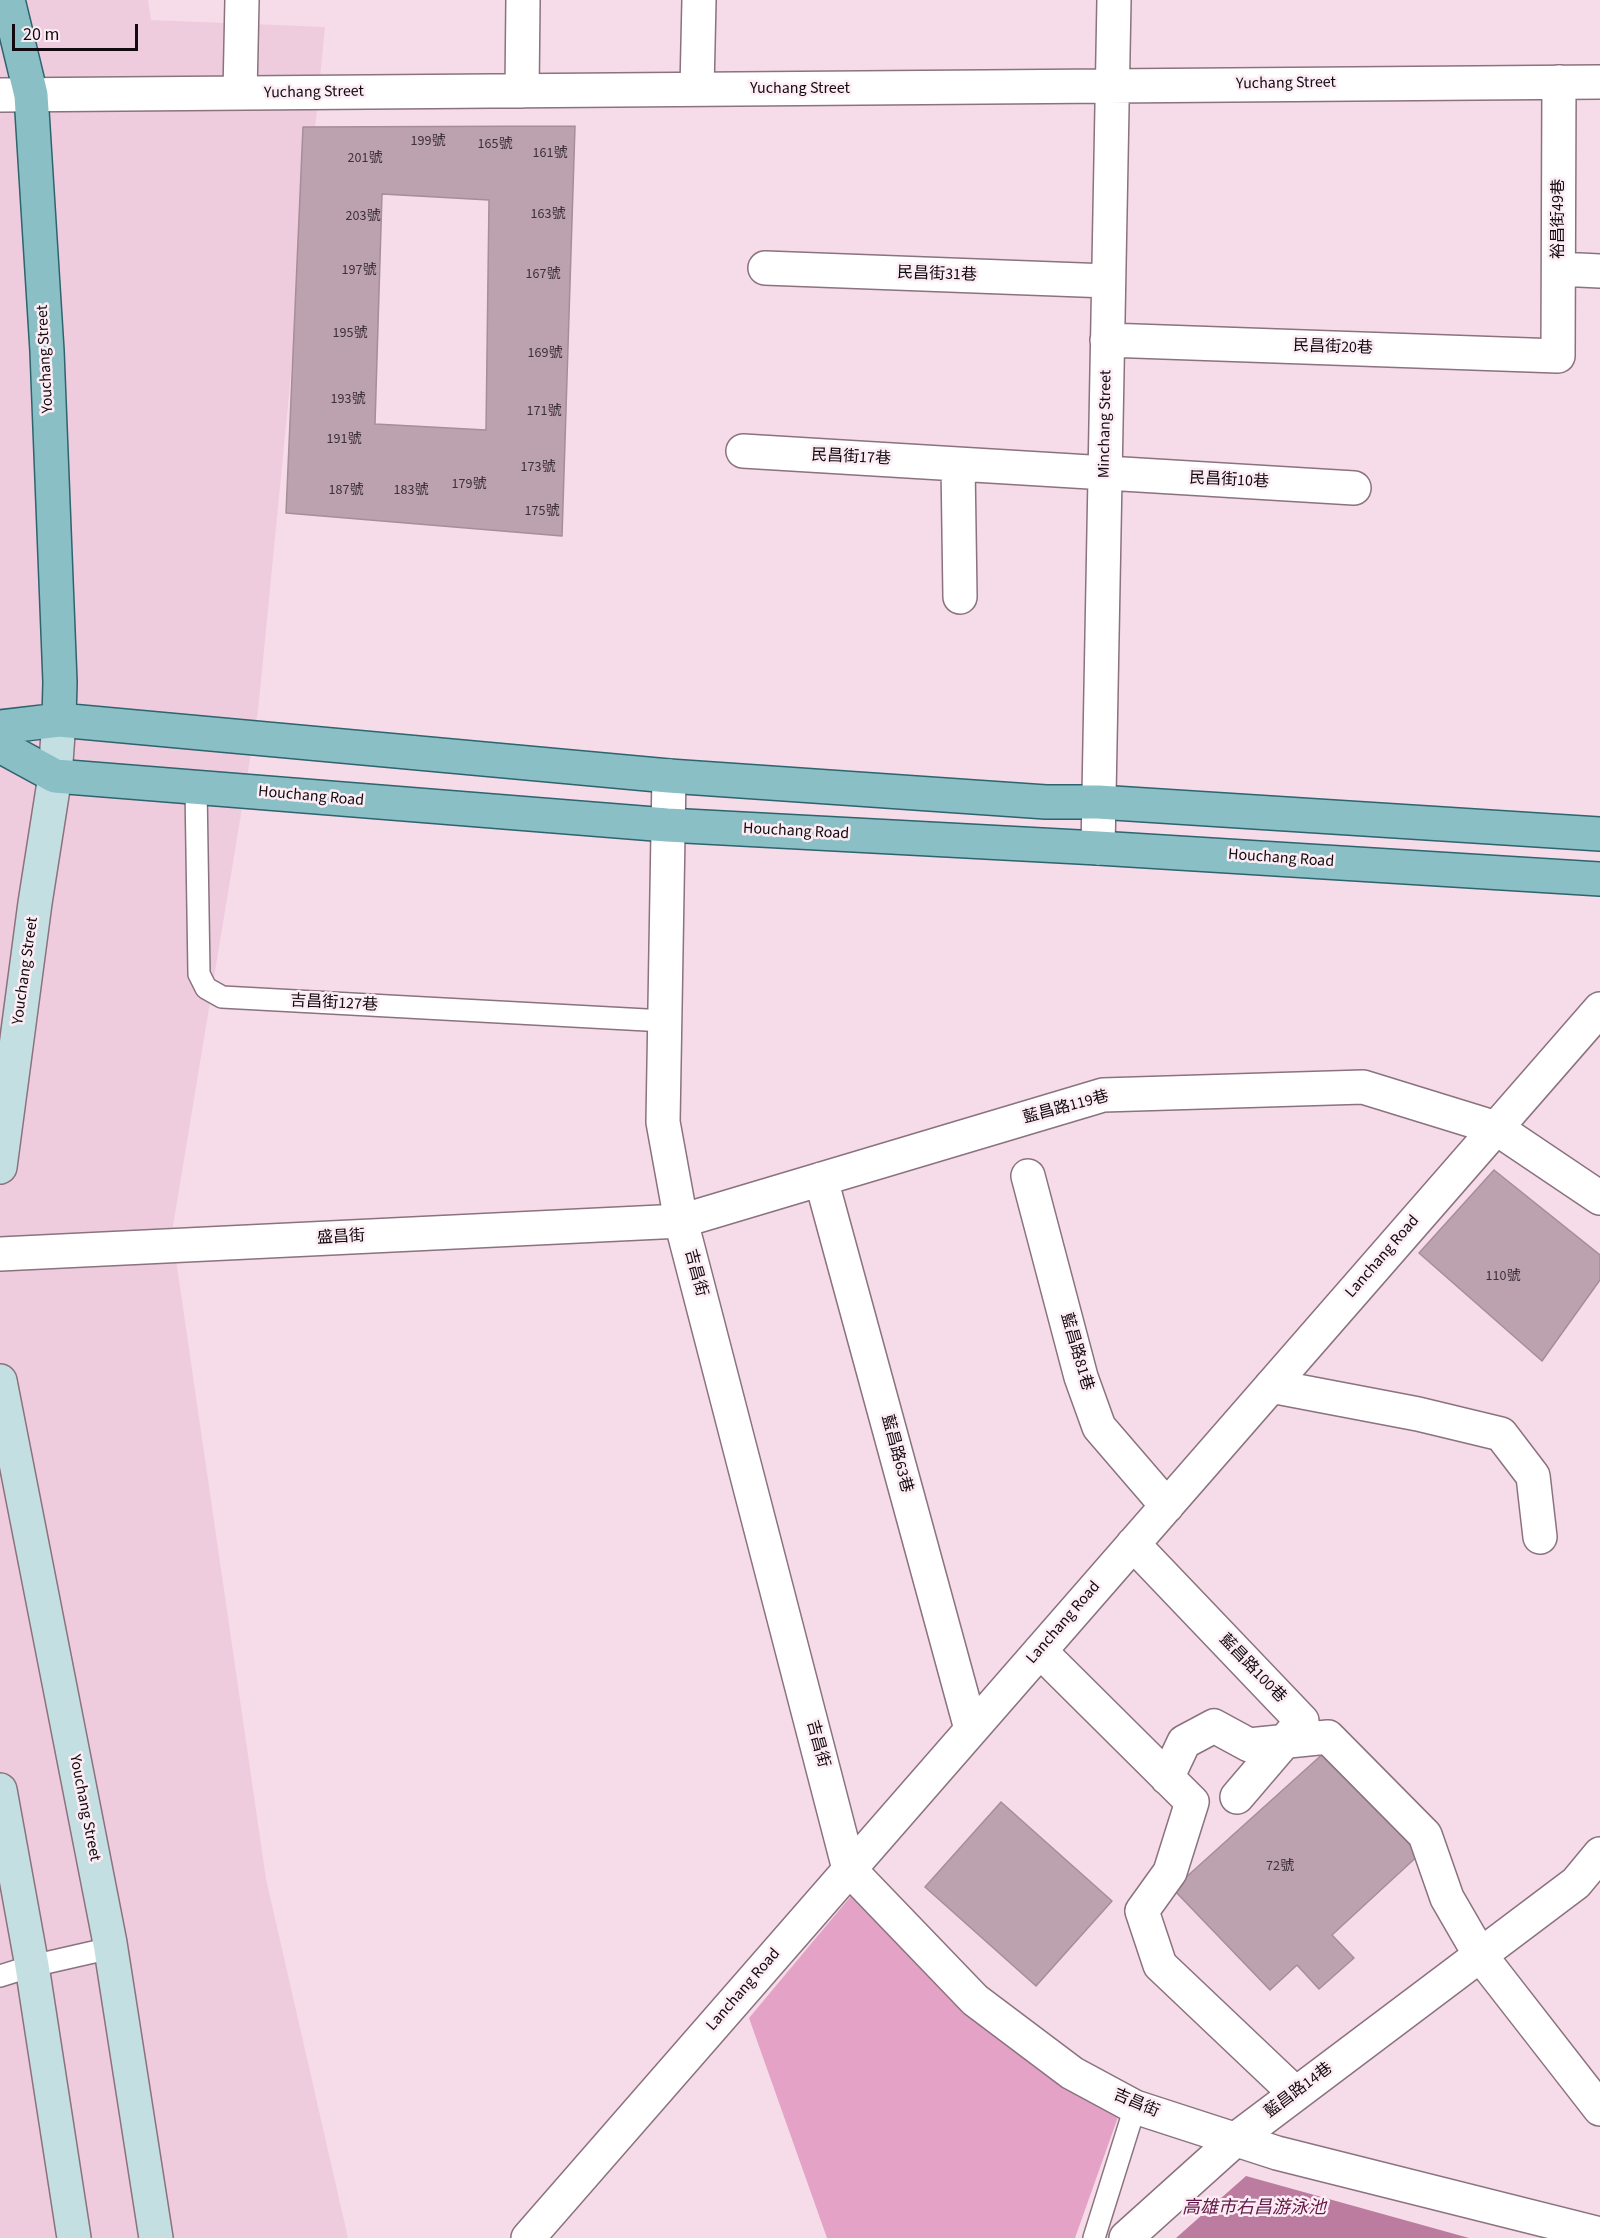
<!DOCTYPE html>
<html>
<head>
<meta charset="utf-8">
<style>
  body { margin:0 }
  #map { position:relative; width:1600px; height:2238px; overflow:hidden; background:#f6dbe9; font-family:"Source Sans 3",sans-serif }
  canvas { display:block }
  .scale { position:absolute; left:12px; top:24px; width:126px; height:27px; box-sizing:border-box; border:3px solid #120a0e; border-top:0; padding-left:8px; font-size:18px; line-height:21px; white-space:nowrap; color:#120a0e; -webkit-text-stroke:4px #fcecf4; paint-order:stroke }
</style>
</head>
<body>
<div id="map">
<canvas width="1600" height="2238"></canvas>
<div class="scale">20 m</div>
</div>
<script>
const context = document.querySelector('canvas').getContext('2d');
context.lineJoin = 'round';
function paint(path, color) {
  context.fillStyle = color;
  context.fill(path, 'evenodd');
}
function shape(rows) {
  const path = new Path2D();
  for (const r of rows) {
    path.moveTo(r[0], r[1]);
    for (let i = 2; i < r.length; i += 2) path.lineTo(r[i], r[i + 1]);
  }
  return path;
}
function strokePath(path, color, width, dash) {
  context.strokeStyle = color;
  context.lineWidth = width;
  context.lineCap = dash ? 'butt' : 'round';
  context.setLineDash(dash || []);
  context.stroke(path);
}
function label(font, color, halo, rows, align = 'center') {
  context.font = font + ' "Source Sans 3","Noto Sans TC",sans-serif';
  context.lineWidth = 5;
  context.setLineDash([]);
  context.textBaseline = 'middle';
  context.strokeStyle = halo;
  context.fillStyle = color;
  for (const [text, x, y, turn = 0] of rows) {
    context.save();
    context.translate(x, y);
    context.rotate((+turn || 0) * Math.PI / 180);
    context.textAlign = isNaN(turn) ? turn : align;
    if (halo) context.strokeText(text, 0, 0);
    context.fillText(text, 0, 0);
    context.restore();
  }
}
const built = shape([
  [0,0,148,0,151,20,325,27,258,711,172,1232,266,1879,348,2238,0,2238]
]);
const green = shape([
  [851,1896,963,2013,1118,2117,1075,2238,827,2238,749,2018]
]);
const water = shape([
  [1246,2176,1469,2238,1176,2238]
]);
const building = shape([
  [575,126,562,536,286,513,303,127,575,126],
  [382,194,489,200,486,430,375,424,382,194],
  [1494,1170,1600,1255,1600,1280,1542,1361,1419,1253,1494,1170],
  [1326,1751,1423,1851,1332,1935,1354,1958,1319,1989,1297,1965,1270,1990,1173,1889,1326,1751],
  [1001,1802,1112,1901,1036,1986,925,1887,1001,1802]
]);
const lane = shape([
  [196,788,199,974,206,988,222,997,665,1021],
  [0,1976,32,1966,111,1948],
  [1094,2238,1135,2107]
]);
const street = shape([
  [697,89,699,0],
  [522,91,523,0],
  [240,93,242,0],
  [0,95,1600,82],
  [765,268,1108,281],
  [1559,269,1600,271],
  [1107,340,1558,356,1559,82],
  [743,451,1354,488],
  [958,464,960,597],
  [669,776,663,1122,681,1221,849,1869,975,2000,1072,2073,1135,2107,1277,2153,1600,2234],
  [1098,848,1114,0],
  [1028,1176,1081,1377,1099,1427,1167,1506],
  [821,1179,971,1729],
  [0,1254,681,1221,1103,1095,1363,1087,1496,1128,1600,1198],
  [1271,1386,1418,1414,1501,1434,1533,1476,1540,1537],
  [1133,1544,1302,1721,1237,1797],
  [1040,1651,1192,1802,1170,1872,1142,1911,1160,1965,1296,2094],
  [1167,1778,1184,1742,1214,1726,1249,1745,1328,1737,1425,1835,1447,1898,1480,1955,1600,2109],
  [528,2238,1600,1009],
  [1126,2238,1236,2139,1576,1883,1600,1854]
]);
const secondary = shape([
  [0,1167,35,903,55,776,59,720],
  [0,1381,110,1943,156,2238],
  [0,1790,32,1966,74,2238]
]);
const primary = shape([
  [8,0,31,95,47,351,60,682,59,720],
  [0,727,59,720,669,776,1046,802,1098,802,1600,834],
  [0,746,55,776,667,825,1098,848,1600,879]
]);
const numberNames = [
  ["199號",428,142],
  ["165號",495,145],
  ["161號",550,154],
  ["201號",365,159],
  ["163號",548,215],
  ["203號",363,217],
  ["197號",359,271],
  ["167號",543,275],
  ["195號",350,334],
  ["169號",545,354],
  ["193號",348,400],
  ["171號",544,412],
  ["191號",344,440],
  ["173號",538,468],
  ["179號",469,485],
  ["187號",346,491],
  ["183號",411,491],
  ["175號",542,512],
  ["110號",1503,1277],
  ["72號",1280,1867]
];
const streetNames = [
  ["Yuchang Street",1286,84,-1],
  ["Yuchang Street",800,89],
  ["Yuchang Street",314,93,-1],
  ["裕昌街49巷",1559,219,-90],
  ["民昌街31巷",937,275,2],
  ["民昌街20巷",1333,348,2],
  ["Youchang Street",46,359,-93],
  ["Minchang Street",1106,424,-89],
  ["民昌街17巷",851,458,3],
  ["民昌街10巷",1229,481,3],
  ["Houchang Road",311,797,5],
  ["Houchang Road",796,832,3],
  ["Houchang Road",1281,859,4],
  ["Youchang Street",26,971,-82],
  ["吉昌街127巷",334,1004,3],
  ["藍昌路119巷",1066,1108,-15],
  ["盛昌街",341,1238,-3],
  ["Lanchang Road",1383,1257,-49],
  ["吉昌街",695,1273,75],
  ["藍昌路81巷",1076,1352,74],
  ["藍昌路63巷",896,1454,75],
  ["Lanchang Road",1064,1623,-49],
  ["藍昌路100巷",1252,1669,46],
  ["吉昌街",817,1744,75],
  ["Youchang Street",84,1808,79],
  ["Lanchang Road",744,1990,-49],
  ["藍昌路14巷",1299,2091,-37],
  ["吉昌街",1136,2104,23]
];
const waterNames = [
  ["高雄市右昌游泳池",1254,2209]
];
paint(built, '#eeccde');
paint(green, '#e4a3c6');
paint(water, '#bb7c9f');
paint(building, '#bca2af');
strokePath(building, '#a68d99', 1.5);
strokePath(lane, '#8a727e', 24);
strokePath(street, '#8a727e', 36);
strokePath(secondary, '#8a727e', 36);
strokePath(primary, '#2d646d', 36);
strokePath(lane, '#fff', 21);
strokePath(street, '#fff', 33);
strokePath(secondary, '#c4dfe2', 33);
strokePath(primary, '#8abfc6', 33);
label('14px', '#3c3036', null, numberNames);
label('16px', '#120a0e', '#fcecf4', streetNames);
label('italic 18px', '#621747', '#fcecf4', waterNames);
</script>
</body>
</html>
